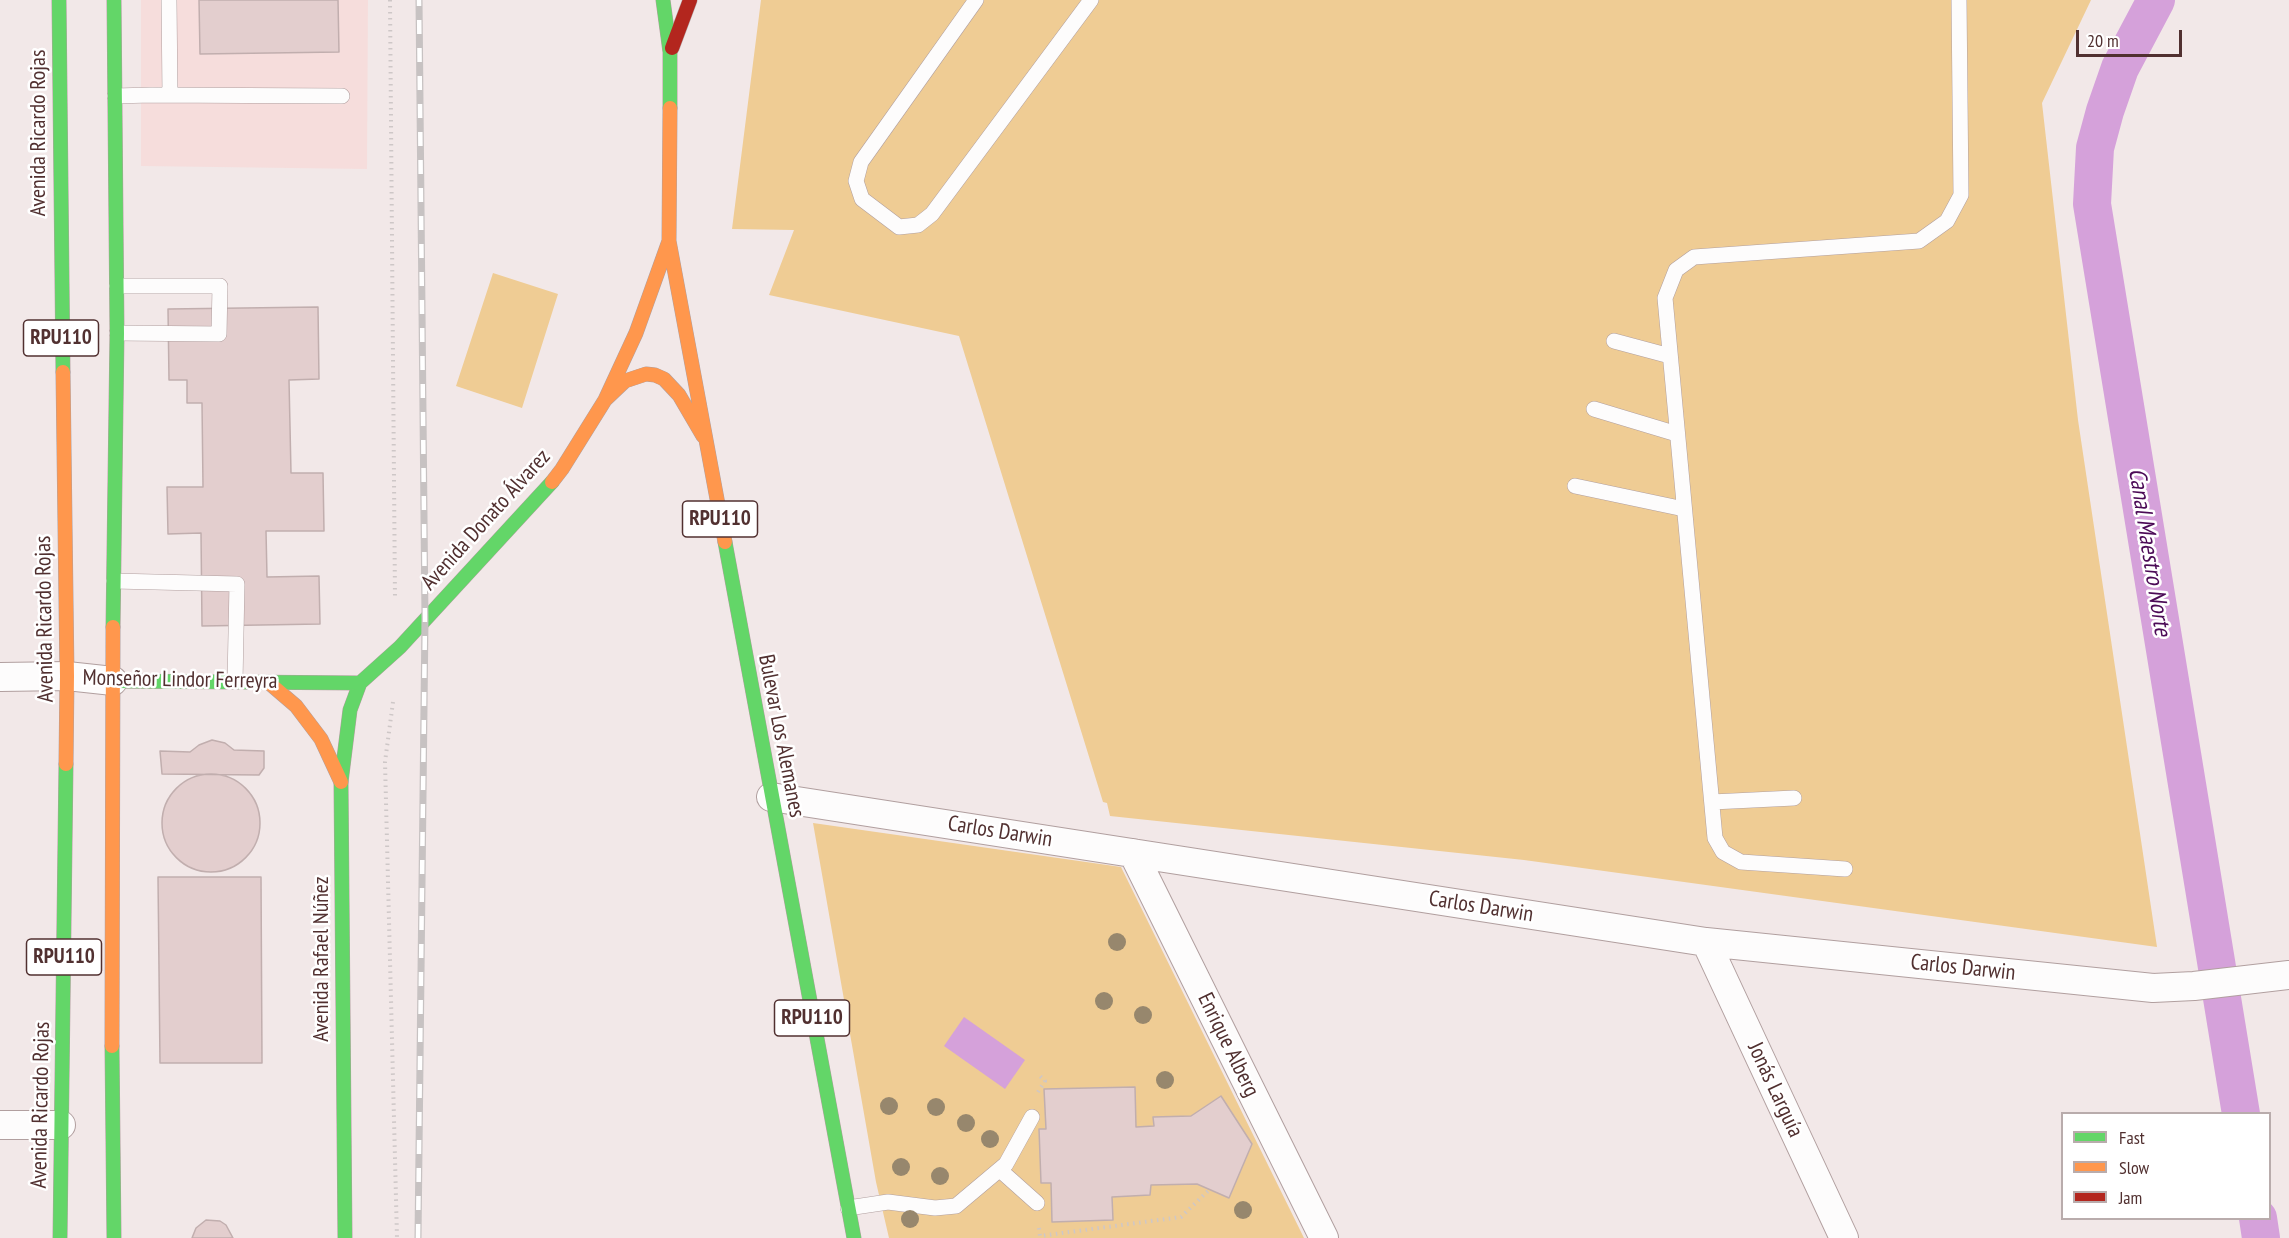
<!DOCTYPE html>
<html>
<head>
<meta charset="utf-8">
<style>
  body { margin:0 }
  #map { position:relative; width:2289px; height:1238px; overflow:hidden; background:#f2e8e8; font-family:"PT Sans Narrow",sans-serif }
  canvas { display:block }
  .legend { position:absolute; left:2061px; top:1112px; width:210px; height:108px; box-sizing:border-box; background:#fff; border:2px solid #b9acac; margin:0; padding:8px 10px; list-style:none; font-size:18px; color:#513030 }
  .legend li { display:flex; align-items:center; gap:12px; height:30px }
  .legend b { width:30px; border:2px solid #b9acac }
  .scale { position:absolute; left:2076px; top:30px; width:106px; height:27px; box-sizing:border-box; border:3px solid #513030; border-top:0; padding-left:8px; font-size:18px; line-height:21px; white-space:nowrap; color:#513030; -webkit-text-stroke:4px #fff; paint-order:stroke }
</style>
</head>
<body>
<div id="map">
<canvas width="2289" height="1238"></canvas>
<ul class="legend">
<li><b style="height:8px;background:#63d668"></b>Fast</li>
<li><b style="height:8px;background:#ff974d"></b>Slow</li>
<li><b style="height:8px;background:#b3261e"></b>Jam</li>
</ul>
<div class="scale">20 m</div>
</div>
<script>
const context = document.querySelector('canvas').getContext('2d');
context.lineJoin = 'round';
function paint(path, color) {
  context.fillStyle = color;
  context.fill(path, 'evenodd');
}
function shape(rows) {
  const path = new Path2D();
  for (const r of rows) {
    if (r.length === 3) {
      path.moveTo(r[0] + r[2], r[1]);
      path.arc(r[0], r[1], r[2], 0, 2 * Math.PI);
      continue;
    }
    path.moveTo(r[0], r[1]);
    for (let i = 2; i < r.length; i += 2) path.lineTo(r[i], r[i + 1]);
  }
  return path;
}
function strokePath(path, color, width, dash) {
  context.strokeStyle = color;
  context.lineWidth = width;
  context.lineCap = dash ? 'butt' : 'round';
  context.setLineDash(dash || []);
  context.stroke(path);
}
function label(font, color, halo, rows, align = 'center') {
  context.font = font + ' "PT Sans Narrow",sans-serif';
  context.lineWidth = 5;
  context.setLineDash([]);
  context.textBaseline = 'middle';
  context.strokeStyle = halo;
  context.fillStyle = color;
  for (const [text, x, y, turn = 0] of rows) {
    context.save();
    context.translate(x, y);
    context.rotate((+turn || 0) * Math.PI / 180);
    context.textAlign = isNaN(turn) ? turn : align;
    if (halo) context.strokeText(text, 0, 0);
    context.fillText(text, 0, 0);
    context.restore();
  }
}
const built = shape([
  [141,0,368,0,367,169,141,166]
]);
const green = shape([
  [761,0,2091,0,2042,103,2078,420,2157,947,1524,860,1110,816,1107,803,1103,802,959,336,769,295,794,230,732,229],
  [493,273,558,294,522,408,456,386],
  [813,823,1121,867,1304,1238,889,1238,876,1182]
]);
const water = shape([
  [964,1017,1025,1060,1005,1089,944,1046]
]);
const canal = shape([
  [2156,0,2120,68,2105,111,2095,148,2092,204,2241,1114],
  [2258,1218,2261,1238]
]);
const building = shape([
  [199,0,338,0,339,52,200,54,199,0],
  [318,307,319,379,289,380,291,473,323,473,324,531,266,531,267,577,319,576,320,624,202,626,201,533,168,534,167,487,203,487,202,403,187,403,187,380,169,380,168,309,318,307],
  [212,740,225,743,234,750,264,751,264,768,259,775,162,774,160,751,190,752,199,745,212,740],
  [211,823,49],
  [158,877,261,877,262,1063,160,1063,158,877],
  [1135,1087,1136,1127,1154,1126,1153,1117,1191,1116,1221,1096,1252,1144,1229,1198,1197,1184,1151,1185,1150,1195,1112,1197,1113,1220,1052,1222,1051,1183,1041,1183,1039,1129,1046,1129,1044,1089,1135,1087],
  [206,1220,220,1221,226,1225,233,1238,192,1238,196,1228,206,1220]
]);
const path = shape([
  [390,0,395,599],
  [393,702,385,762,397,1238],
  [1038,1092,1045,1081,1039,1075],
  [1039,1228,1040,1236,1181,1217,1209,1190]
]);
const lane = shape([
  [169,0,170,95],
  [976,0,861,162,856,181,862,199,899,227,918,225,932,214,1091,0],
  [115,96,151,95,342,96],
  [117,286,220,286,219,334,117,333],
  [1614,341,1670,356],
  [1594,409,1677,434],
  [1575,486,1684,509],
  [114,581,237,584,235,682],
  [1712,802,1794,798],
  [1845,869,1741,862,1723,852,1715,838,1665,298,1676,270,1694,257,1919,241,1947,221,1961,195,1959,0],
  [1000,1170,1037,1203],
  [848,1208,888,1202,935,1208,956,1206,1006,1164,1032,1117]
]);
const street = shape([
  [0,677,67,676,113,681],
  [771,797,1706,942,2153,988,2194,986,2289,975],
  [1133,853,1324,1238],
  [1706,942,1844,1238],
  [0,1125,61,1125]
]);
const fast = shape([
  [59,0,63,372],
  [663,0,670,52,670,108],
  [725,542,854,1238],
  [113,627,117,333,114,0],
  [113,681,360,683],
  [112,1046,114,1238],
  [60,1238,66,764],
  [345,1238,341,782,350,710,360,683,400,647,552,482]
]);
const slow = shape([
  [669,241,725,542],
  [63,372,67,676,66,764],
  [606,399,625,381,646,374,655,375,664,379,679,395,703,436],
  [552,482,562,469,605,400,636,333,669,241,670,108],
  [268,682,296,706,321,739,341,782],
  [112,1046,113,627]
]);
const jam = shape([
  [672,48,690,0]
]);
const rail = shape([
  [418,1238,425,619,419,0]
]);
const trees = [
  [1117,942],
  [1104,1001],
  [1143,1015],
  [1165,1080],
  [889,1106],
  [936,1107],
  [966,1123],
  [990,1139],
  [901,1167],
  [940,1176],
  [1243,1210],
  [910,1219]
];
const shields = [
  [61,338,75],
  [720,519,75],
  [64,957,75],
  [812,1018,75]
];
const shieldNames = [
  ["RPU110",61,338],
  ["RPU110",720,519],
  ["RPU110",64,957],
  ["RPU110",812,1018]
];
const streetNames = [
  ["Avenida Ricardo Rojas",39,133,-90],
  ["Avenida Donato Álvarez",486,520,-48],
  ["Avenida Ricardo Rojas",45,619,-91],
  ["Monseñor Lindor Ferreyra",180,680,1],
  ["Bulevar Los Alemanes",781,736,79],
  ["Carlos Darwin",1000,832,9],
  ["Carlos Darwin",1481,907,9],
  ["Avenida Rafael Núñez",322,959,-90],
  ["Carlos Darwin",1963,968,6],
  ["Enrique Alberg",1228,1045,64],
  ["Jonás Larguía",1775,1090,65],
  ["Avenida Ricardo Rojas",41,1105,-89]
];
const waterNames = [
  ["Canal Maestro Norte",2149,552,81]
];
paint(built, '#f6dddc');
paint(green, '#efcc94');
paint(water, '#d5a1da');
strokePath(canal, '#d5a1da', 38);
paint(building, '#e3cece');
strokePath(building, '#c1aeae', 1.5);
strokePath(lane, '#b19f9f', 16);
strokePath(street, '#b19f9f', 30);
strokePath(fast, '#b19f9f', 15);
strokePath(slow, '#b19f9f', 15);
strokePath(jam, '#b19f9f', 15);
strokePath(path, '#cec7c7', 4, [1.5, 4.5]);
strokePath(lane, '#fdfcfc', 15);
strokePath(street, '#fdfcfc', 28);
strokePath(fast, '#63d668', 14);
strokePath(slow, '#ff974d', 14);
strokePath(jam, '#b3261e', 14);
strokePath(rail, '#c7c2c2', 7);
strokePath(rail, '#fff', 4.5, [14]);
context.fillStyle = '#97876d';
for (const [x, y] of trees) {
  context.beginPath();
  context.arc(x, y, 9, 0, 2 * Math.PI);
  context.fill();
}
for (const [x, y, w] of shields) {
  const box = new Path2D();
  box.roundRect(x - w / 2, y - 18, w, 36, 4.5);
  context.fillStyle = '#fff';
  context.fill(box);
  strokePath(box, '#513030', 1.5);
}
label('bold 21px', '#513030', null, shieldNames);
label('22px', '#513030', '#fff', streetNames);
label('italic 24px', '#4b0a56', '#fff', waterNames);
</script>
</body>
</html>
